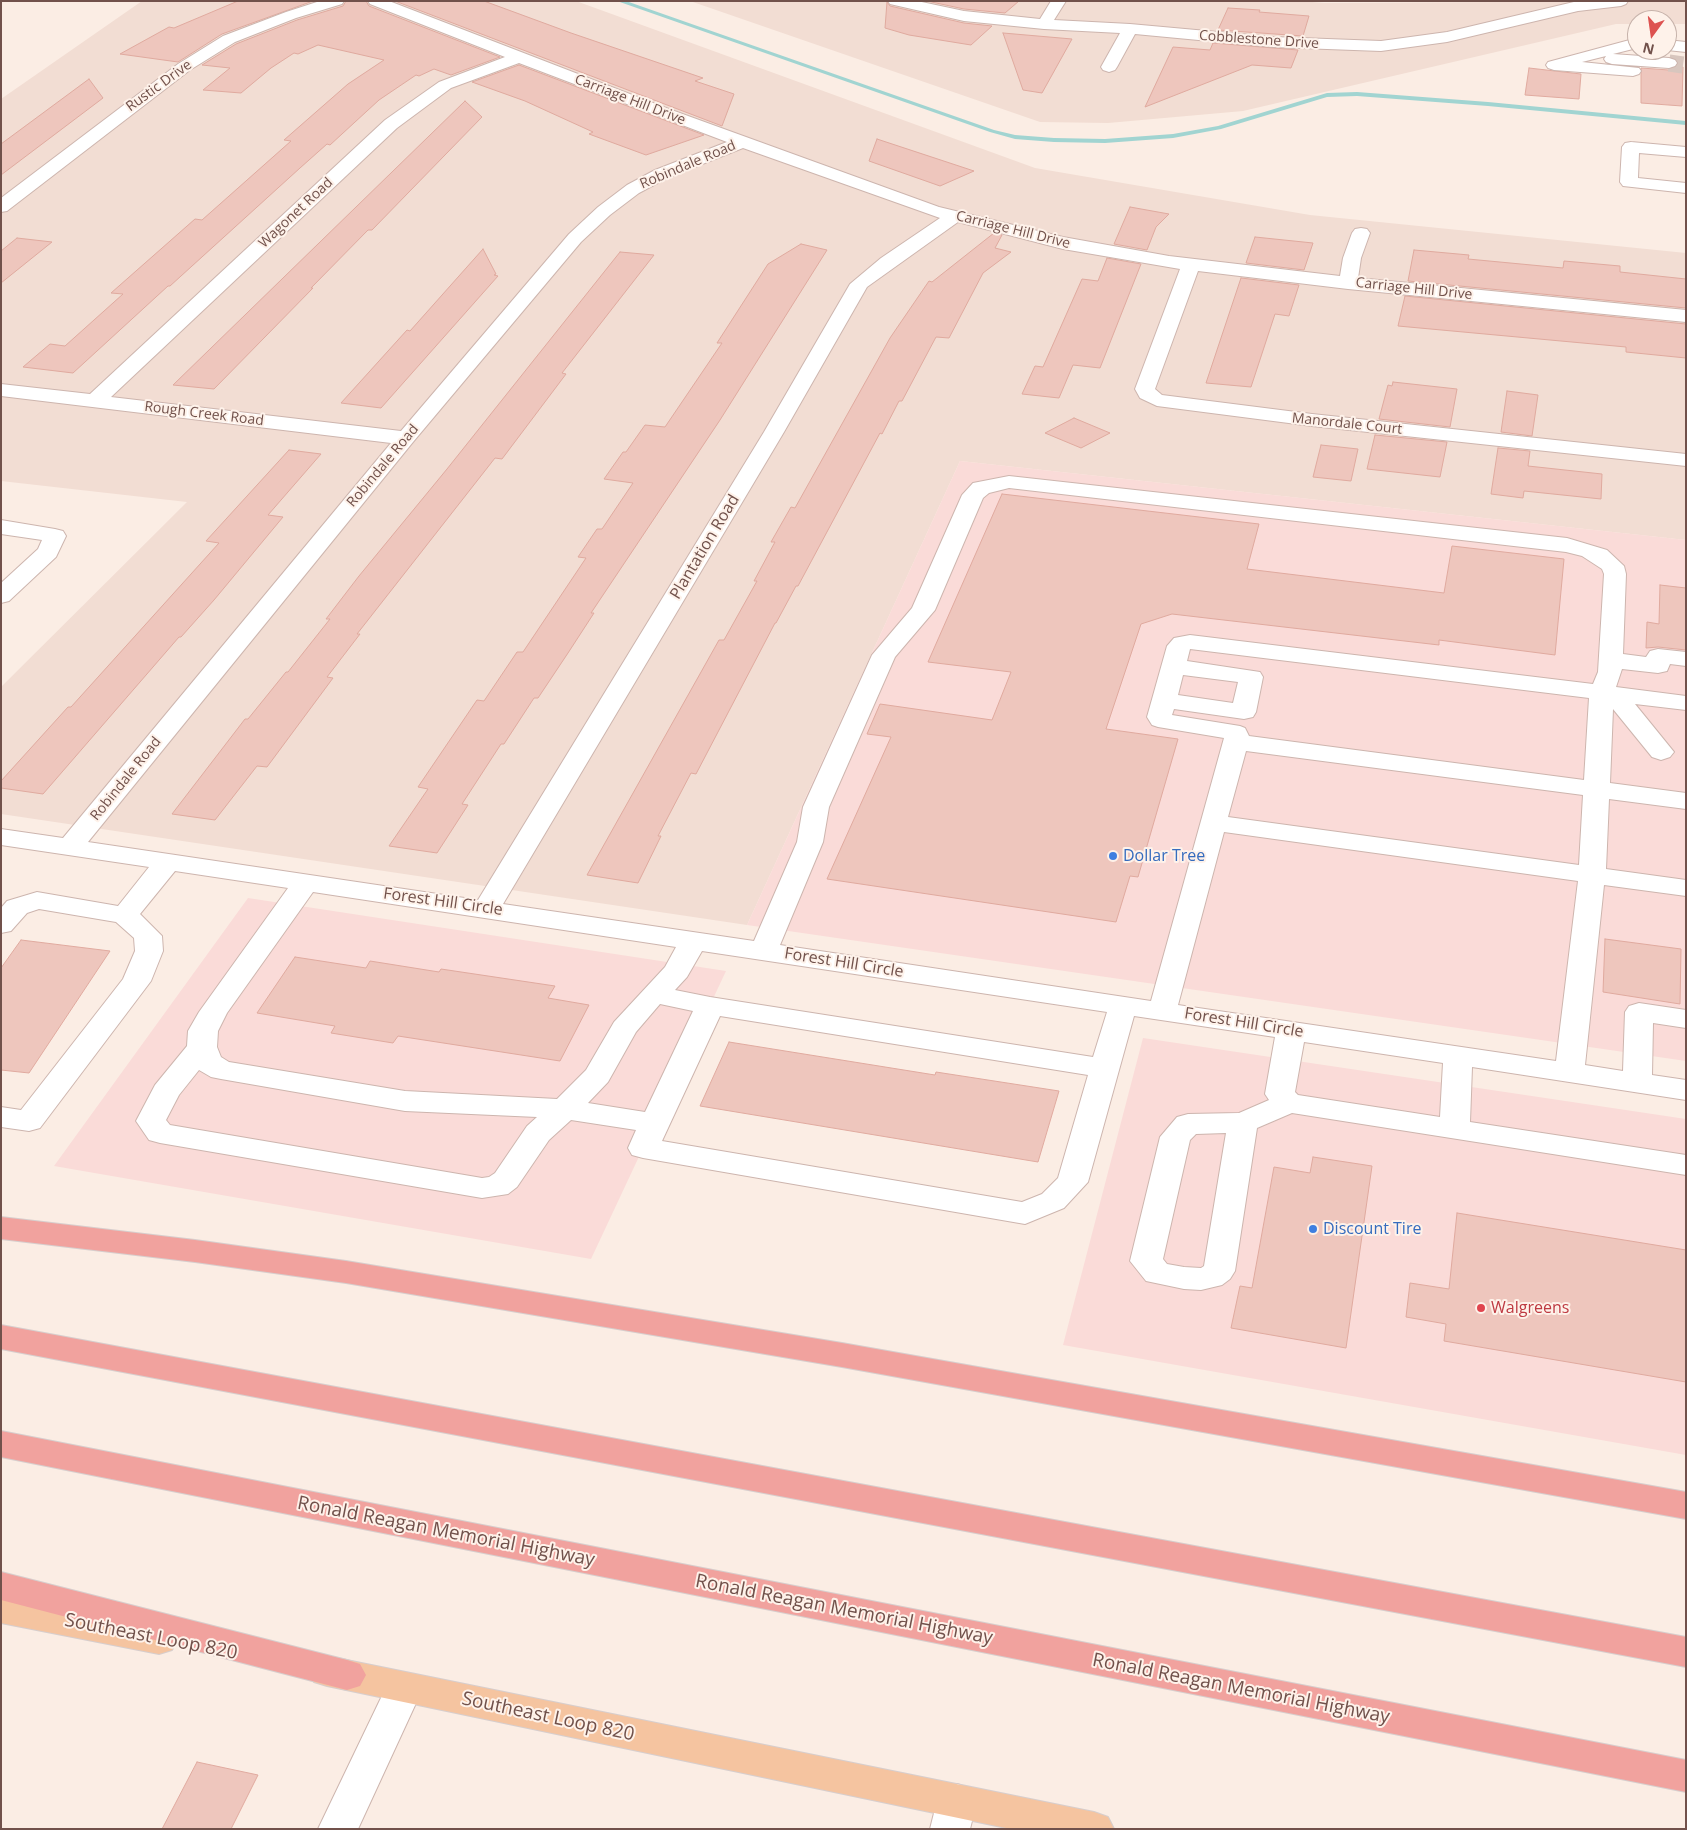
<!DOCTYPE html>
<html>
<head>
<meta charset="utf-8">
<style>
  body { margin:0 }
  #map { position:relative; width:1687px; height:1830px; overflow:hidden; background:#fbede4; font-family:"Open Sans",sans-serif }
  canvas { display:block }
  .frame { position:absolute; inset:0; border:2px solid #71514b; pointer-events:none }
  .north { position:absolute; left:1627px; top:10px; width:50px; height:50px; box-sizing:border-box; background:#fef2ea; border:1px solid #c6b2aa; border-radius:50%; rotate:194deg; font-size:14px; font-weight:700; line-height:20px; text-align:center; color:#71514b }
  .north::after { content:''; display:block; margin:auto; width:18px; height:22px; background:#dd5250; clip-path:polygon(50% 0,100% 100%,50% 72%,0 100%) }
</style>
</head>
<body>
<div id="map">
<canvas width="1687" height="1830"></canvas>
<div class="frame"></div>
<div class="north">N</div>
</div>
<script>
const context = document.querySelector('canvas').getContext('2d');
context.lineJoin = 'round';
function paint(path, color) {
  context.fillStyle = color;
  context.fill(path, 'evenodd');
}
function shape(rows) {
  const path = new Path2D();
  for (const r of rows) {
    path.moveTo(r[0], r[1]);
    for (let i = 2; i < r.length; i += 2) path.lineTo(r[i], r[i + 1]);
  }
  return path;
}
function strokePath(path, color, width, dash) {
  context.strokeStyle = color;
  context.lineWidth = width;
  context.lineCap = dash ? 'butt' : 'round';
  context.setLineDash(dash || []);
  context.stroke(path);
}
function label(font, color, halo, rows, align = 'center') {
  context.font = font + ' "Open Sans",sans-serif';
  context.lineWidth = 4;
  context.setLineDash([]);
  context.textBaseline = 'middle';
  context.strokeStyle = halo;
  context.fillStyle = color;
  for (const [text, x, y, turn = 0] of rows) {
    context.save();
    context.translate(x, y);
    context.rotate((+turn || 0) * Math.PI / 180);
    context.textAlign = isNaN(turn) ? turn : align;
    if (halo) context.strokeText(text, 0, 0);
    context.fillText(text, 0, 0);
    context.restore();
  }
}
const residential = shape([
  [142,1,576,1,1035,168,1310,215,1686,253,1686,540,960,461,747,925,1,814,1,687,187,502,1,481,1,99],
  [690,1,1301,1,1324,3,1686,1,1686,24,1667,24,1667,20,1637,20,1637,24,1616,24,1243,111,1108,123,1040,122]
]);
const commercial = shape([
  [960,461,1686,540,1686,1061,747,925],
  [248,898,726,971,591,1259,54,1166],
  [1143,1038,1686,1119,1686,1455,1063,1345]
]);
const stream = shape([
  [617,1,626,1,994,130,1015,135,1054,138,1105,139,1173,134,1218,126,1327,93,1357,92,1488,102,1686,121,1686,125,1488,106,1357,96,1327,97,1221,129,1173,138,1105,143,1054,142,1015,139,990,132,617,1]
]);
const building = shape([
  [238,1,313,1,222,34,178,62,120,54,169,27,174,28,238,1],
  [346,1,366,1,369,6,500,57,451,75,434,69,419,76,416,75,379,100,330,145,327,144,300,168,170,286,168,286,73,373,23,367,50,344,65,346,123,294,111,293,195,219,202,220,291,141,284,140,348,84,384,60,318,45,298,54,294,53,271,68,241,93,203,90,230,68,202,65,236,44,297,20,343,6,346,1],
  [395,1,484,1,571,33,703,78,695,81,734,94,722,126,395,1],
  [927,1,1019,1,1005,13,964,9,927,1],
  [887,2,890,6,964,23,992,26,971,45,909,35,885,28,887,2],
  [1228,8,1260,10,1259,12,1309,16,1303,36,1218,30,1228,8],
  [1003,33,1072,39,1042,93,1023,90,1003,33],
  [1213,43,1298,50,1291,68,1252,65,1145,107,1173,47,1210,50,1213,43],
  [519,65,704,135,646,155,589,134,593,132,525,101,472,82,519,65],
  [1677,66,1683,67,1682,106,1641,103,1641,68,1669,70,1677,66],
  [1529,68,1581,74,1579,99,1525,95,1529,68],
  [89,79,103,98,1,175,1,144,89,79],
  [465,101,482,117,372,230,368,230,311,288,313,288,214,389,173,385,465,101],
  [877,139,974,171,940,186,869,161,877,139],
  [1130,207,1169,214,1156,227,1147,250,1114,244,1130,207],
  [994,233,1002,235,995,248,1011,252,983,273,949,338,936,337,902,401,899,401,882,434,880,433,798,586,796,586,776,623,775,623,696,774,691,773,658,836,661,836,638,883,587,875,719,640,724,640,757,581,754,581,775,542,771,542,791,507,795,508,890,338,929,281,932,282,994,233],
  [1255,237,1313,243,1304,270,1246,263,1255,237],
  [17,238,52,242,1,283,1,251,17,238],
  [801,244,827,250,720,420,591,613,594,613,568,653,538,698,534,698,504,744,501,744,462,804,468,805,437,853,389,846,428,789,418,787,477,700,484,701,517,652,523,652,586,558,578,557,597,529,602,529,633,483,604,479,623,452,626,452,645,425,665,427,722,343,717,343,768,264,801,244],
  [483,249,496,274,494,275,498,276,381,408,341,403,407,330,410,331,483,249],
  [1414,250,1469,255,1468,259,1563,268,1564,261,1620,266,1620,272,1686,279,1686,308,1408,281,1414,250],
  [620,252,654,255,562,373,566,374,502,459,495,458,357,634,360,634,327,677,333,678,267,767,257,766,215,820,172,814,245,719,248,719,286,672,288,672,330,619,326,619,359,576,447,469,620,252],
  [1107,258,1141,264,1100,368,1073,365,1059,398,1022,394,1035,366,1043,367,1082,279,1098,281,1107,258],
  [1241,278,1299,285,1289,316,1275,314,1251,387,1206,383,1241,278],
  [1405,296,1686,324,1686,358,1626,352,1626,347,1398,326,1405,296],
  [1393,382,1457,389,1450,427,1379,419,1388,385,1392,386,1393,382],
  [1507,391,1538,395,1532,436,1501,432,1507,391],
  [1074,418,1110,433,1081,448,1045,433,1074,418],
  [1375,435,1447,442,1440,477,1367,469,1375,435],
  [1321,445,1358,449,1351,481,1313,477,1321,445],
  [1498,448,1530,451,1528,466,1602,474,1601,499,1524,491,1523,498,1491,494,1498,448],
  [289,450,321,454,268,515,283,517,214,600,181,637,179,637,43,794,1,788,1,781,68,707,71,707,219,543,206,541,289,450],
  [1002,494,1259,524,1247,569,1444,593,1452,546,1564,559,1555,655,1439,640,1439,645,1172,614,1141,624,1106,729,1178,739,1138,877,1130,876,1116,922,827,879,891,737,867,734,880,704,992,720,1011,672,928,662,1002,494],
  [1660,585,1686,588,1686,650,1658,647,1646,648,1647,622,1659,624,1660,585],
  [1605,939,1681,949,1680,1004,1603,992,1605,939],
  [21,940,110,951,29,1073,1,1070,1,968,21,940],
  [295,957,366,968,370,961,439,972,441,969,555,986,548,998,589,1005,560,1061,398,1036,393,1043,331,1033,335,1026,257,1013,295,957],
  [729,1042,935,1075,936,1072,1059,1091,1038,1162,700,1106,729,1042],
  [1313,1157,1372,1166,1346,1348,1231,1328,1240,1286,1252,1288,1274,1167,1310,1173,1313,1157],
  [1457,1213,1686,1250,1686,1382,1444,1341,1446,1324,1406,1317,1410,1283,1449,1289,1457,1213],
  [197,1762,258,1775,231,1829,162,1829,197,1762]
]);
const minorTunnel = shape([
  [1669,63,1683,65]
]);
const minor = shape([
  [320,1,344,1,342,4,296,18,235,42,190,70,7,211,1,212,1,198,178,64,223,36,286,12,320,1],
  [368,1,389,1,666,108,939,207,1063,237,1169,256,1340,276,1343,258,1352,233,1355,229,1361,228,1367,229,1370,233,1361,258,1358,278,1686,310,1686,322,1348,289,1198,271,1155,389,1162,395,1312,414,1686,454,1686,466,1312,426,1157,406,1140,398,1135,389,1180,269,1063,249,958,222,867,287,784,432,503,904,754,941,797,842,803,807,872,655,912,608,962,495,973,483,1009,476,1567,538,1607,550,1624,566,1626,574,1623,654,1646,657,1650,651,1658,649,1686,652,1686,666,1670,664,1667,671,1658,673,1622,669,1616,687,1686,696,1686,710,1635,704,1674,752,1670,757,1661,760,1652,757,1613,709,1610,783,1686,793,1686,809,1609,799,1606,869,1686,880,1686,896,1604,885,1585,1065,1623,1071,1625,1012,1629,1006,1639,1003,1686,1010,1686,1028,1653,1023,1652,1075,1686,1080,1686,1100,1472,1067,1470,1122,1686,1155,1686,1175,1292,1113,1257,1128,1235,1271,1230,1279,1222,1285,1201,1290,1184,1289,1146,1281,1130,1261,1160,1137,1177,1117,1188,1114,1239,1113,1269,1100,1265,1094,1275,1037,1134,1016,1088,1182,1064,1208,1025,1224,643,1158,632,1155,628,1148,636,1130,571,1120,549,1140,517,1187,508,1194,482,1198,160,1143,149,1140,136,1121,155,1085,187,1046,188,1031,199,1012,288,888,175,871,140,914,162,936,163,951,151,981,40,1128,29,1131,1,1127,1,1107,21,1110,123,979,135,951,134,938,116,922,39,909,27,913,11,931,1,933,1,908,7,901,37,892,118,906,149,867,1,845,1,829,63,838,391,443,1,396,1,384,90,394,385,120,439,82,505,57,370,4,368,1],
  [519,63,727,142,655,170,627,185,598,207,569,234,401,431,111,397,397,128,451,88,519,63],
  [743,148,940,218,881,258,850,284,764,432,478,900,88,842,413,442,581,242,610,215,639,193,667,178,743,148],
  [1009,488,1566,552,1582,556,1602,569,1604,574,1598,672,1593,684,1190,635,1174,638,1167,646,1147,717,1152,725,1158,727,1224,738,1151,1001,780,945,823,842,829,807,895,657,935,610,983,498,989,493,1009,488],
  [1190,649,1589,698,1584,780,1249,736,1245,728,1240,726,1172,715,1174,709,1244,719,1253,717,1256,712,1263,677,1260,672,1187,661,1190,649],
  [1183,675,1238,682,1233,703,1178,695,1183,675],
  [1246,751,1583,795,1579,865,1228,817,1246,751],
  [1224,832,1578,881,1556,1061,1178,1005,1224,832],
  [313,892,676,947,665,967,614,1022,586,1070,557,1099,405,1091,229,1062,221,1057,217,1047,218,1031,227,1013,313,892],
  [702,951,1107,1012,1093,1057,710,997,675,990,687,977,702,951],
  [660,1004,693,1011,645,1112,588,1103,608,1082,636,1032,660,1004],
  [720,1016,1088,1075,1058,1178,1042,1194,1022,1202,662,1141,720,1016],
  [1304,1042,1443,1063,1440,1117,1298,1095,1295,1092,1304,1042],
  [199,1070,211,1077,221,1079,405,1111,537,1117,527,1126,495,1173,489,1177,482,1178,170,1125,166,1120,179,1095,199,1070],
  [1226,1133,1204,1266,1201,1268,1184,1267,1167,1264,1163,1259,1190,1140,1196,1134,1226,1133],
  [888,1,917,1,964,11,1040,19,1051,1,1066,1,1054,20,1130,24,1273,37,1381,41,1447,32,1578,1,1628,1,1626,4,1621,6,1578,11,1447,42,1381,51,1273,47,1135,34,1117,67,1115,70,1109,72,1103,70,1101,67,1120,33,1044,29,964,21,890,4,888,1],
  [1637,38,1637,48,1613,54,1669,58,1675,60,1677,63,1675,66,1669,68,1612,64,1606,62,1604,59,1606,56,1582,62,1639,68,1641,71,1639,74,1633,76,1554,70,1548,68,1546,65,1548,62,1637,38],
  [1667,40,1686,42,1686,52,1667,50,1667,40],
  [1631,142,1686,147,1686,157,1639,153,1638,178,1686,183,1686,193,1623,186,1620,182,1622,147,1625,143,1631,142],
  [1,520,55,529,63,531,66,536,56,557,9,601,1,603,1,583,38,549,42,540,1,534,1,520],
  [404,1673,417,1677,423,1688,358,1829,318,1829,391,1677,404,1673],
  [957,1784,971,1789,977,1801,970,1829,930,1829,937,1801,943,1789,957,1784]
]);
const major = shape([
  [1,1593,159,1624,172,1628,178,1639,172,1650,159,1654,1,1623,1,1593],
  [327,1656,1094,1812,1108,1817,1114,1829,1011,1829,327,1686,314,1682,308,1671,314,1660,327,1656]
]);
const highway = shape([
  [1,1217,195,1240,346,1261,842,1343,1686,1492,1686,1519,842,1367,346,1283,195,1262,1,1239,1,1217],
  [1,1325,1686,1637,1686,1667,1,1349,1,1325],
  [1,1431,1686,1760,1686,1792,1,1457,1,1431],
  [1,1572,347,1660,360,1664,366,1675,360,1686,347,1690,1,1600,1,1572]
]);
const markers = [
  [1113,856,5,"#3f7fe0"],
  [1313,1229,5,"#3f7fe0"],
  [1481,1308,5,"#e0444e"]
];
const farStreetnames = [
  ["Cobblestone Drive",1259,40,4],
  ["Rustic Drive",159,86,-36],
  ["Carriage Hill Drive",630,100,21],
  ["Robindale Road",688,165,-23],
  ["Wagonet Road",296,213,-43],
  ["Carriage Hill Drive",1013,230,14],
  ["Carriage Hill Drive",1414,289,6],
  ["Rough Creek Road",204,414,7],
  ["Manordale Court",1347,424,6],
  ["Robindale Road",383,466,-50],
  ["Robindale Road",126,779,-51]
];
const streetNames = [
  ["Plantation Road",705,547,-59],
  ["Forest Hill Circle",443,902,8],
  ["Forest Hill Circle",844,963,9],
  ["Forest Hill Circle",1244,1023,9]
];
const shopNames = [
  ["Dollar Tree",1123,856],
  ["Discount Tire",1323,1229]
];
const healthNames = [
  ["Walgreens",1491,1308]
];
const nearStreetnames = [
  ["Ronald Reagan Memorial Highway",446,1532,11],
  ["Ronald Reagan Memorial Highway",844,1610,11],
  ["Southeast Loop 820",151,1637,11],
  ["Ronald Reagan Memorial Highway",1241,1689,11],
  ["Southeast Loop 820",548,1717,12]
];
paint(residential, '#f2ddd3');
paint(commercial, '#fadbd8');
paint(stream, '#a1d4d1');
paint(building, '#eec6bd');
strokePath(building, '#e0aa9f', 1);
strokePath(minorTunnel, '#d8c6be', 17, [17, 9]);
strokePath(minor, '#cdb5ae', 2);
strokePath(major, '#d7cecd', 2);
strokePath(highway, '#d7cecd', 2);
paint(minor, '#fff');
paint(major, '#f5c4a0');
paint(highway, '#f1a29e');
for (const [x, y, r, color] of markers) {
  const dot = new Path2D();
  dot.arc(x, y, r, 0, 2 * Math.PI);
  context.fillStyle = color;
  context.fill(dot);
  strokePath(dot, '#fef2ea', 2);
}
label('14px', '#71514b', '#fef2ea', farStreetnames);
label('16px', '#71514b', '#fef2ea', streetNames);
label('16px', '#366cbe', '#fef2ea', shopNames, 'left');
label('16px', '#be3a42', '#fef2ea', healthNames, 'left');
label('19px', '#71514b', '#fef2ea', nearStreetnames);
</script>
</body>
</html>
